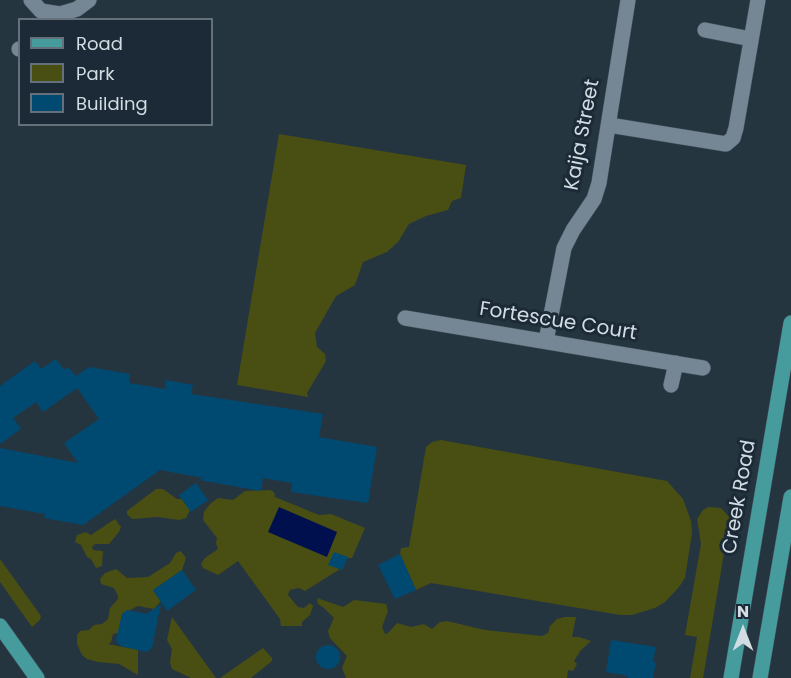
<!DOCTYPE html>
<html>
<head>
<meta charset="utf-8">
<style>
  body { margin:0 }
  #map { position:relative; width:791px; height:678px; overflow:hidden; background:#253540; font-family:Poppins,sans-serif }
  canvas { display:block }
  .legend { position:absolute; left:18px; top:18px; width:195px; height:108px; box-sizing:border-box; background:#1b2a36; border:2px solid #64717b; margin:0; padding:8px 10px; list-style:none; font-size:18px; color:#d2dce3 }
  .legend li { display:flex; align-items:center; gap:12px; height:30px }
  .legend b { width:30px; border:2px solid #64717b }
  .north { position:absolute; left:713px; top:600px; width:60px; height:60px; -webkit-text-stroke:4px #1b2a36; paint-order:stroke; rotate:0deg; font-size:16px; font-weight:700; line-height:24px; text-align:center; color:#d2dce3 }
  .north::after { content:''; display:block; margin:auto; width:21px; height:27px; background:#d2dce3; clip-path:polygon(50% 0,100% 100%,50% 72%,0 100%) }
</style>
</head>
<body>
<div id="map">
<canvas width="791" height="678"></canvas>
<ul class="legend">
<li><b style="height:8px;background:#469b9d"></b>Road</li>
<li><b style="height:16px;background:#494e13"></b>Park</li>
<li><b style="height:16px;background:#004a72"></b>Building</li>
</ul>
<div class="north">N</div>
</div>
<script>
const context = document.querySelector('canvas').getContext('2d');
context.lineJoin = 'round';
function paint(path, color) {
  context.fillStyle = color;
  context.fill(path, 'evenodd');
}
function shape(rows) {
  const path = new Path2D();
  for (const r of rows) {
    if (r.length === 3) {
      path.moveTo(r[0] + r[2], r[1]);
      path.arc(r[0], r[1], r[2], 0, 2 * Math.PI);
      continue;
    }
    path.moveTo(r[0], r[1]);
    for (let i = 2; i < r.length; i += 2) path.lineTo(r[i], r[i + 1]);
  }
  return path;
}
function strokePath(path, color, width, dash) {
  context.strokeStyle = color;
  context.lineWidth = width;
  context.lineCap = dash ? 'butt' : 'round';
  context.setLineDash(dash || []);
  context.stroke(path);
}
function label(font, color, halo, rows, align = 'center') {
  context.font = font + ' Poppins,sans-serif';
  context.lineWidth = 6;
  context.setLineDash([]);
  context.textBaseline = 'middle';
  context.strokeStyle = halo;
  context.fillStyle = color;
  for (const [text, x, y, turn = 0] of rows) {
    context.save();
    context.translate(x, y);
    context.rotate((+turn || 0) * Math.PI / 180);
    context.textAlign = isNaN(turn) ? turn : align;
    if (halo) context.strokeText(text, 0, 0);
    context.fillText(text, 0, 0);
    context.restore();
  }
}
const green = shape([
  [279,134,466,165,461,198,452,201,448,210,426,216,409,224,398,242,387,252,363,262,355,285,336,296,315,333,317,347,325,354,326,361,307,393,308,397,237,385],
  [441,440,667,481,683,499,691,521,692,533,685,578,679,587,665,602,655,608,632,615,620,615,431,583,416,590,400,554,401,548,409,547,426,447,432,442],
  [156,489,163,489,177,499,182,499,190,510,186,518,179,520,158,517,132,519,127,514,127,511],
  [270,490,274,492,275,497,319,515,331,514,365,528,352,558,347,558,342,570,340,569,305,591,299,588,290,590,288,595,298,607,304,608,310,603,313,606,310,615,302,622,302,626,281,626,280,619,238,561,218,575,203,568,201,564,205,558,218,549,216,543,217,538,203,520,204,512,210,504,218,498,233,500,245,491],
  [708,507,721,508,730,518,703,678,690,678,697,637,685,635,701,544,697,519,703,510],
  [115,519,121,527,119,532,109,544,95,544,92,547,93,550,103,551,102,566,96,568,91,559,87,557,81,545,75,542,77,535,86,532,91,535],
  [181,551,186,558,182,570,153,590,161,601,154,609,138,606,122,614,118,633,113,634,111,642,108,644,138,650,138,675,119,664,98,662,87,659,82,655,77,644,77,635,80,631,89,630,94,625,102,624,108,619,110,608,118,599,118,596,114,588,101,584,100,579,105,573,116,569,127,578,148,577,170,563,176,553],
  [0,559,41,616,40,620,32,627,0,582],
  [317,598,343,607,354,600,386,604,388,611,382,627,385,634,388,633,397,623,411,627,424,624,432,629,440,622,447,621,485,630,542,636,548,633,550,626,557,619,565,617,576,617,572,637,579,637,591,641,581,650,574,661,577,664,573,671,568,670,567,678,346,678,342,668,347,656,330,638,328,631,334,618,324,608,318,604],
  [172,617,216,678,191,678,172,669,170,662,172,649,167,640],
  [263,648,272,658,272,661,251,678,220,678]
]);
const water = shape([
  [279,507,337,532,327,557,268,532]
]);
const building = shape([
  [56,359,64,370,68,367,76,376,89,367,130,374,129,383,165,389,166,380,193,385,191,394,323,414,319,437,377,447,368,503,291,492,292,483,263,478,261,491,199,480,203,478,160,470,83,525,44,518,45,514,0,506,0,448,78,463,64,443,99,419,77,388,43,412,36,402,13,418,21,429,0,444,0,386,35,361,41,369],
  [196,483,208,500,191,512,179,495],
  [334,552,348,557,342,570,328,565],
  [400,554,416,590,395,599,378,565],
  [182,570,196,590,167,611,153,590],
  [161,604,152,648,147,652,120,646,116,640,122,614,127,610,147,614],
  [611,640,656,647,653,662,656,663,653,678,628,678,628,676,606,672],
  [328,657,12]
]);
const minor = shape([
  [31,0,41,11,60,14,77,9,89,0],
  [705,30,751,39],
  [19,49,20,49],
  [609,125,726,144,733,138,736,128,758,0],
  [405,318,703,368],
  [546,341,564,248,573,230,594,199,599,183,628,0],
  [671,385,676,363]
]);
const major = shape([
  [0,626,37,678],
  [731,678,791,323],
  [760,678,791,497]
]);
const streetNames = [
  ["Kaija Street",583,135,-79],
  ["Fortescue Court",558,322,9],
  ["Creek Road",740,497,-80]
];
paint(green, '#494e13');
paint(water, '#00104e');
paint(building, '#004a72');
strokePath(minor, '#44525c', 16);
strokePath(major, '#44525c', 16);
strokePath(minor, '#758794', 15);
strokePath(major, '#469b9d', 15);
label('20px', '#d2dce3', '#1b2a36', streetNames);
</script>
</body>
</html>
